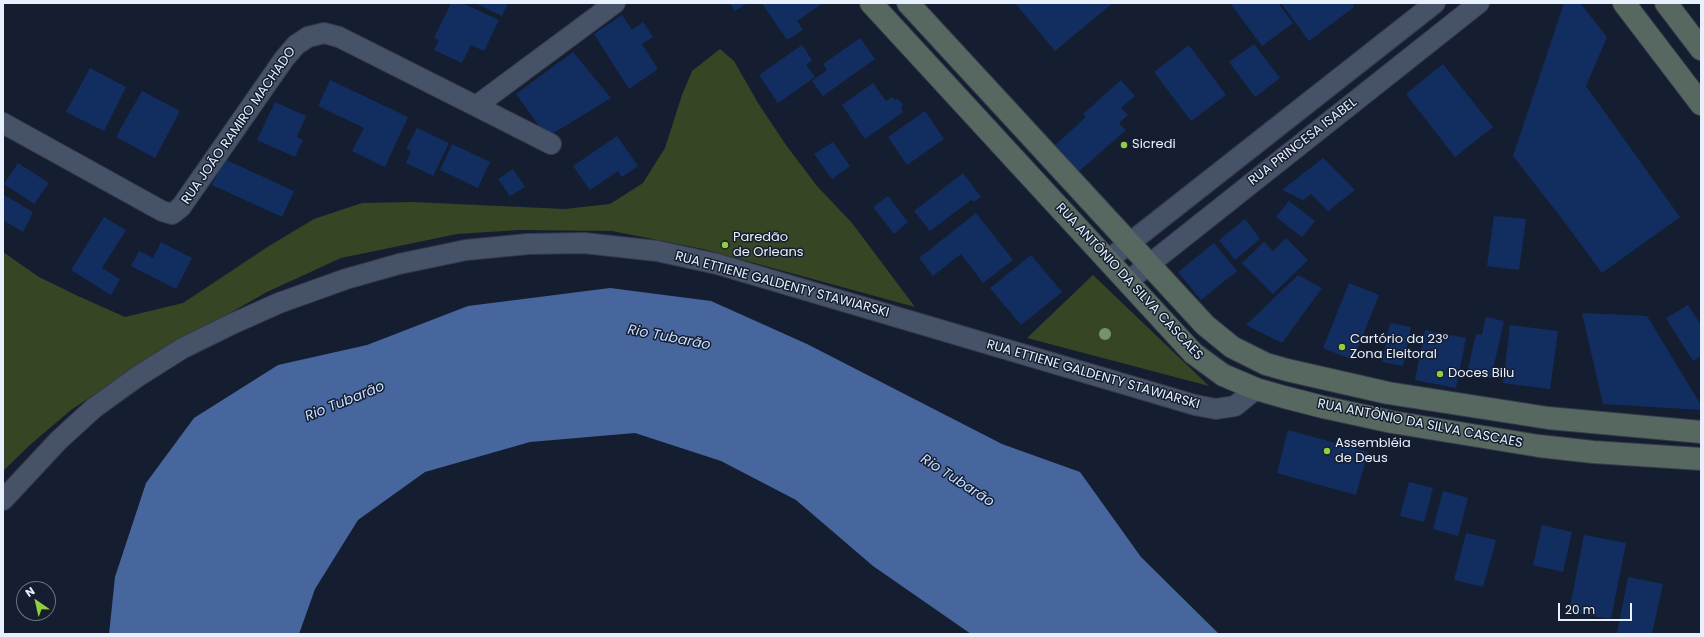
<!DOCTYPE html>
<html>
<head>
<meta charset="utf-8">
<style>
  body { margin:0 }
  #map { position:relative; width:1704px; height:637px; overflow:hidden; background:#141e30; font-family:Poppins,sans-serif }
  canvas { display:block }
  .frame { position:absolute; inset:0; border:4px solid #e9f0fd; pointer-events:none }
  .north { position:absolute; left:16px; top:581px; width:40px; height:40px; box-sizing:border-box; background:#141e30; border:1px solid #697282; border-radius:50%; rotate:326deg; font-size:11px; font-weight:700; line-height:16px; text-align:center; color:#e9f0fd }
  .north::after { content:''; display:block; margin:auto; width:14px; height:18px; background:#93cc3d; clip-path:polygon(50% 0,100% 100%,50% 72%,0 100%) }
  .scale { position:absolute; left:1558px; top:603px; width:74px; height:18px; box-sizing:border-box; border:2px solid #e9f0fd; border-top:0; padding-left:5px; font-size:12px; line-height:14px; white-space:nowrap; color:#e9f0fd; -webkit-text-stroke:3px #141e30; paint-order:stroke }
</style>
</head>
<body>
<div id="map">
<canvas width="1704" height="637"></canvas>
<div class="frame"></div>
<div class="north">N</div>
<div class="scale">20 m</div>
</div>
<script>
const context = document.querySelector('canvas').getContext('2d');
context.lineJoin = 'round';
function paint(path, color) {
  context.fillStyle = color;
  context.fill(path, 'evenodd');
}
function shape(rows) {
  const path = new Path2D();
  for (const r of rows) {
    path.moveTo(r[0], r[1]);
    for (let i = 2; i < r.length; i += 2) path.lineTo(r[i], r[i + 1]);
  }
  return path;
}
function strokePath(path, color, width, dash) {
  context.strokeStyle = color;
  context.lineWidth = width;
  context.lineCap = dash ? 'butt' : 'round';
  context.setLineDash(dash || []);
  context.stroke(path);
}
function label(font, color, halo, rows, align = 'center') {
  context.font = font + ' Poppins,sans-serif';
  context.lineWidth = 3;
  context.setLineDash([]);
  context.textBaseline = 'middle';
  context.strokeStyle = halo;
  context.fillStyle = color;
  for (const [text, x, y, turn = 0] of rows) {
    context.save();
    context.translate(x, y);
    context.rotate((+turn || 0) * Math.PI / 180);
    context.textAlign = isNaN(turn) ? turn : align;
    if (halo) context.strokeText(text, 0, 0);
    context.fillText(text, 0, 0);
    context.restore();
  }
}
const green = shape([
  [720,49,734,61,758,103,786,145,817,186,852,223,915,307,703,249,612,231,519,230,457,234,341,258,267,292,140,364,71,410,31,444,3,471,3,252,39,277,78,296,125,317,183,303,269,246,314,219,362,203,413,202,565,209,610,204,643,183,665,148,682,95,692,71],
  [1093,275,1209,386,1027,338]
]);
const water = shape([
  [610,288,711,301,807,344,1002,444,1080,472,1141,557,1219,634,971,634,873,566,796,500,721,461,635,433,530,442,425,472,358,520,315,589,299,634,109,634,115,577,146,483,194,418,278,365,367,345,468,306]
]);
const building = shape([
  [451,3,462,3,499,20,484,51,471,45,462,63,434,50,439,40,434,38],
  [475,3,508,3,502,16],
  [730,3,748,3,735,11],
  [762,3,823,3,797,21,803,30,787,40],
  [1015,3,1113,3,1055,51],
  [1230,3,1278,3,1293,23,1262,46],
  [1281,3,1352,3,1354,7,1309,41],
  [1564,3,1580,3,1607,37,1586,86,1680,217,1602,273,1563,220,1513,156],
  [622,15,632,30,643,22,653,37,642,44,658,69,629,89,594,34],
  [860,38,875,59,823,96,812,81,827,70,823,64],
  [1254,44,1280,78,1255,97,1229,62],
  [802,45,812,60,806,65,815,77,778,103,759,75],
  [1189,45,1226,95,1191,121,1154,72],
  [573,52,611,98,547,137,516,94],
  [1443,64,1493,127,1455,157,1406,94],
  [90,68,126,87,104,131,66,112],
  [330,80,408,117,385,167,352,151,364,128,318,106],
  [1121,80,1135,96,1121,108,1128,115,1119,123,1126,130,1077,173,1053,147,1086,117,1083,114],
  [873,83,886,101,892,97,895,100,898,99,903,105,901,109,903,112,865,139,842,105],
  [142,91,180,111,155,158,116,137],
  [275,102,306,116,297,137,303,140,295,157,257,140],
  [925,111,944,139,907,165,888,137],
  [417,128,449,143,433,176,406,163,411,151,406,149],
  [617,136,638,166,622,177,618,171,590,190,573,166],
  [833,142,850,166,832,179,814,154],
  [452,144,490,162,478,188,440,170],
  [1323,158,1355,190,1328,211,1311,194,1303,200,1282,190],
  [224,159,294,191,282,217,212,185],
  [18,163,49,183,34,204,4,184],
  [513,169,525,187,510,196,498,179],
  [963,173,981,197,974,202,971,200,930,231,914,211],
  [4,195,33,212,23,232,3,220,3,197],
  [888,196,908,222,894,234,873,207],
  [1289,201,1315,221,1302,237,1276,217],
  [976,213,1013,260,983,283,961,254,933,276,919,258],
  [1494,216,1526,219,1519,270,1487,266],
  [104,217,126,230,102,268,120,279,111,295,71,270],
  [1245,219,1260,239,1235,260,1219,240],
  [1286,238,1308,260,1273,294,1242,263,1264,242,1273,251],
  [161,242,192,258,176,289,131,266,139,251,153,258],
  [1214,243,1237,271,1201,300,1178,272],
  [1031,255,1062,292,1021,325,990,288],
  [1298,275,1322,288,1282,343,1246,325],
  [1349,283,1379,295,1353,360,1323,348],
  [1688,305,1701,325,1701,356,1693,361,1666,318],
  [1582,313,1647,316,1701,405,1701,410,1603,404],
  [1486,317,1504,321,1491,378,1467,373,1476,334,1482,335],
  [1390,323,1411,327,1403,366,1382,362],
  [1510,325,1558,331,1550,389,1503,383],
  [1425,330,1466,338,1456,388,1415,380],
  [1288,430,1368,452,1356,495,1277,473],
  [1409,482,1433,488,1424,522,1400,516],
  [1443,491,1468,498,1458,536,1433,529],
  [1542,525,1572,532,1563,572,1533,565],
  [1466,533,1496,540,1483,587,1454,580],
  [1584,535,1626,543,1611,619,1569,612],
  [1628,577,1663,584,1652,634,1617,633]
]);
const street = shape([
  [476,106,551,144],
  [3,123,162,211,172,214,181,207,284,59,296,45,308,37,324,33,339,37,476,106,615,3],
  [1108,260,1435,3],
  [1127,282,1479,3],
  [3,500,59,440,94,408,137,377,183,348,232,324,279,303,346,279,399,264,466,250,528,244,584,243,657,251,717,264,1195,405,1216,409,1235,406,1256,389]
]);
const secondary = shape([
  [871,3,1193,353,1223,375,1256,389,1284,397,1323,407,1392,422,1539,446,1593,452,1701,459],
  [908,3,1205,325,1232,347,1266,364,1287,370,1388,393,1548,418,1701,432],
  [1624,3,1701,104],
  [1666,3,1701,49]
]);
const trees = [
  [1105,334]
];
const markers = [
  [1124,145,4,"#93cc3d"],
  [725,245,4,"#93cc3d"],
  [1342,347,4,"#93cc3d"],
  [1440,374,4,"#93cc3d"],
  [1327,451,4,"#93cc3d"]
];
const streetNames = [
  ["RUA JOÃO RAMIRO MACHADO",239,126,-55],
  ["RUA PRINCESA ISABEL",1303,142,-38],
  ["RUA ANTÔNIO DA SILVA CASCAES",1129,282,47],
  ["RUA ETTIENE GALDENTY STAWIARSKI",782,285,15],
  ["RUA ETTIENE GALDENTY STAWIARSKI",1093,375,16],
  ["RUA ANTÔNIO DA SILVA CASCAES",1420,424,11]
];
const poiNames = [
  ["Sicredi",1132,145],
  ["Paredão",733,238],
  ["de Orleans",733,253],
  ["Cartório da 23°",1350,340],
  ["Zona Eleitoral",1350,355],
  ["Doces Bilu",1448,374],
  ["Assembléia",1335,444],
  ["de Deus",1335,459]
];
const waterNames = [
  ["Rio Tubarão",669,338,11],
  ["Rio Tubarão",345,402,-22],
  ["Rio Tubarão",957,481,33]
];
paint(green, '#364523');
paint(water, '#46669d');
paint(building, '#122e60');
strokePath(street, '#353a4a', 22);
strokePath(secondary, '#353a4a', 24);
strokePath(street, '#465267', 20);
strokePath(secondary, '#566860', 22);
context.fillStyle = '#769369';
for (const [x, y] of trees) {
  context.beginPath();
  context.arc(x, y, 6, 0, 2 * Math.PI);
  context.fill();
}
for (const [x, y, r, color] of markers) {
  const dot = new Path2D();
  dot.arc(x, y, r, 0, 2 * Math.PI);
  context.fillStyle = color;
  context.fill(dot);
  strokePath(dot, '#141e30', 1.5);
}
label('13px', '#e9f0fd', '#141e30', streetNames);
label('13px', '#e9f0fd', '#141e30', poiNames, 'left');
label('italic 14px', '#cadeff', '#141e30', waterNames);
</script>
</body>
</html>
